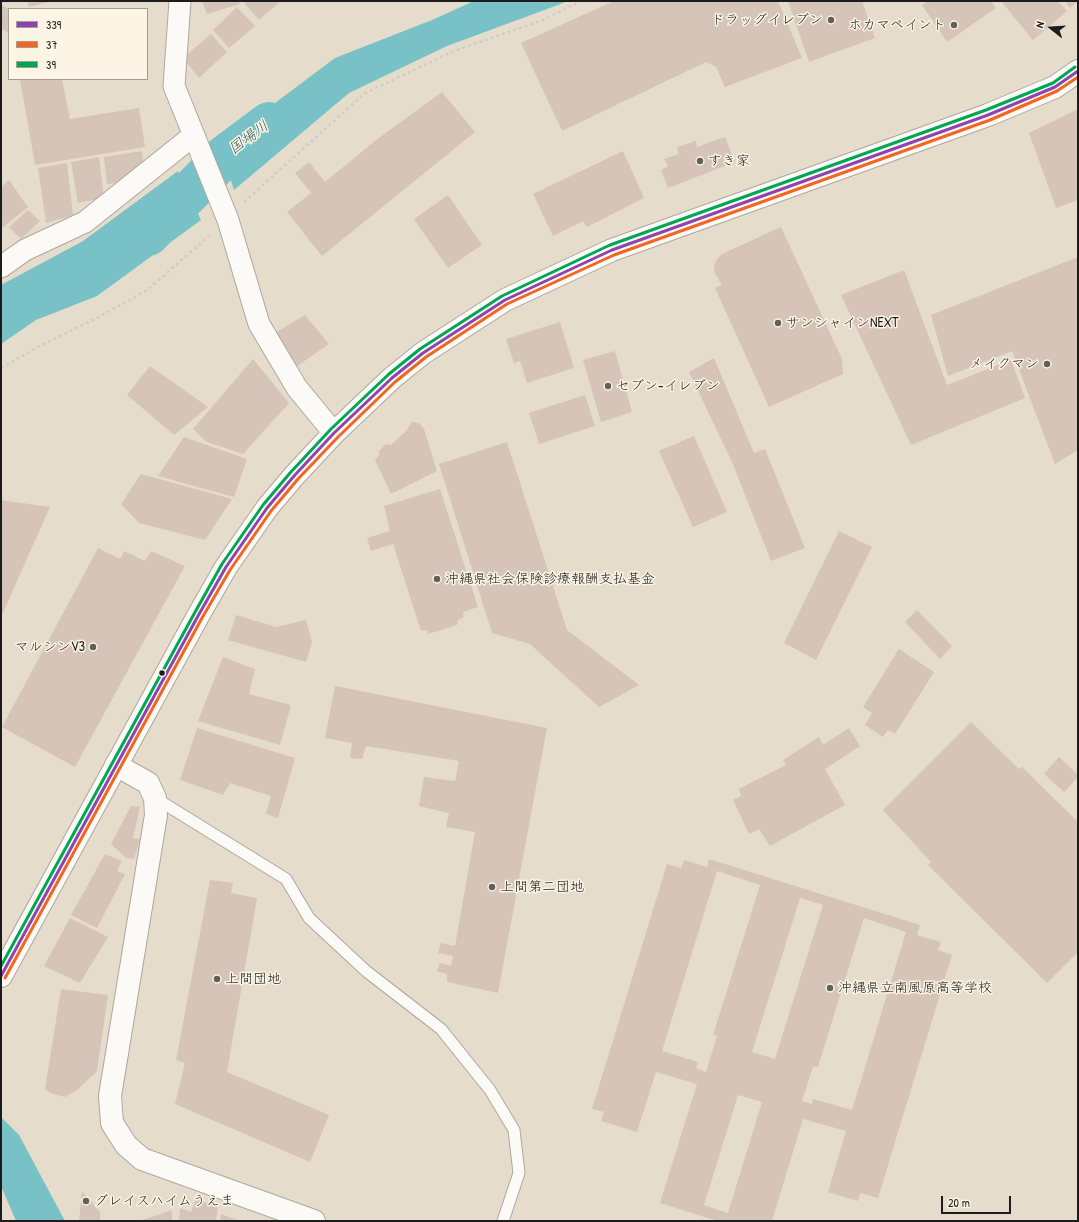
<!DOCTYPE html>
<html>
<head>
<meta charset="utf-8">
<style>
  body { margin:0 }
  #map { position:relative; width:1079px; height:1222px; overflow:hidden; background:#e6dccc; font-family:"Patrick Hand",sans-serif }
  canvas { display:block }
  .frame { position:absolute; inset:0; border:2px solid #1c1c1c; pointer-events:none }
  .legend { position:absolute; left:8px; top:8px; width:140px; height:72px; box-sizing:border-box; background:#fcf5e5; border:1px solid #a29e95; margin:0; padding:5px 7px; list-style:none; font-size:12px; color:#1c1c1c }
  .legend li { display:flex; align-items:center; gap:8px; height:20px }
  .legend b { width:20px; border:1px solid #a29e95 }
  .north { position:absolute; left:1031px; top:8px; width:40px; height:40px; -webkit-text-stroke:3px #fcf5e5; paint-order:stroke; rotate:287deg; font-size:11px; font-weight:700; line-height:16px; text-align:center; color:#1c1c1c }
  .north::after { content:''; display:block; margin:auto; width:14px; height:18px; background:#1c1c1c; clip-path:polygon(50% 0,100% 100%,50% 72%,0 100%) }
  .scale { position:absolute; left:941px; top:1196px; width:70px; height:18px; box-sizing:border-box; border:2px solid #1c1c1c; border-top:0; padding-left:5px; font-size:12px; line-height:14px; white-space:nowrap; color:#1c1c1c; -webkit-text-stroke:3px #fcf5e5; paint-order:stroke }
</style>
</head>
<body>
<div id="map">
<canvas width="1079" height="1222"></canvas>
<div class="frame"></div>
<ul class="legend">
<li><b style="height:5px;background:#8e44ad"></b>339</li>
<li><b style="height:5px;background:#f26522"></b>37</li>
<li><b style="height:5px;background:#00a651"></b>39</li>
</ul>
<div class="north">N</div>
<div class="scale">20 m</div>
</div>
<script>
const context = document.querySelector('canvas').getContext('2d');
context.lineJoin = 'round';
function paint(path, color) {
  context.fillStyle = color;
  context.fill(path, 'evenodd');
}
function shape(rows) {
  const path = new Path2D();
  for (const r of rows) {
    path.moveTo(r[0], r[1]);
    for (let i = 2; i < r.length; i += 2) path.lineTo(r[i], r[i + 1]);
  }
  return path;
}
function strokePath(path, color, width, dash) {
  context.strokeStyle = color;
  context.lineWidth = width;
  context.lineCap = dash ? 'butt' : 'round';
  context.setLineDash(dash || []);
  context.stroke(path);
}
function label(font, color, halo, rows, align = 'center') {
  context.font = font + ' "Patrick Hand","Klee One",sans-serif';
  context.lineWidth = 3;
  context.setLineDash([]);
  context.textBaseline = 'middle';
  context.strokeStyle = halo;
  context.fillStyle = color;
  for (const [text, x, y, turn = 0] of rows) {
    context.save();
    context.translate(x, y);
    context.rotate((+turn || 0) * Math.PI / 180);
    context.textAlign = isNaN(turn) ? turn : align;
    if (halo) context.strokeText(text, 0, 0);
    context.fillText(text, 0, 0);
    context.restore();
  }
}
const water = shape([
  [474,1,567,1,558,5,447,46,349,93,234,190,219,145,335,58,432,20],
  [178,171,201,220,97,296,36,320,1,344,1,285,83,241],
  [1,1117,19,1135,65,1221,16,1221,1,1186]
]);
const river = shape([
  [148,235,226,155,269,123]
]);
const building = shape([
  [27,1,49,1,49,2,29,7],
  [202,1,239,1,240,4,207,14],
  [246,1,281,1,259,20,244,3],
  [614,1,778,1,802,58,725,87,716,67,706,62,562,131,521,43],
  [788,1,862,1,875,38,809,62],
  [928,1,991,1,996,8,947,42,922,5],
  [1001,1,1058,1,1067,11,1033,40],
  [1065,1,1078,1,1070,8],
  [1,5,9,9,9,33,1,29],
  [237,7,255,26,229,48,213,30],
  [211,34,227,52,199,78,183,58],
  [20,79,62,79,70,119,139,108,145,147,35,165],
  [442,92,475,132,322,256,287,212,311,193,295,173,309,162,325,182,376,140],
  [1078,109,1078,200,1056,208,1029,133],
  [725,137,735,162,668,188,661,170,668,166,664,159,679,154,677,147,696,141,697,147],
  [142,151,144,169,130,182,107,184,104,157],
  [623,151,644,198,587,227,583,221,553,236,533,194],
  [99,157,104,198,78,203,71,162],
  [67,163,73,215,46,223,38,168],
  [9,180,28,207,1,229,1,187],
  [448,195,482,245,448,268,414,219],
  [28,210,40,221,21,239,9,227],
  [781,227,842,359,843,374,769,407,715,288,722,285,715,274,714,266,717,259,722,254],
  [1078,257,1078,450,1055,464,1012,351,948,376,931,315],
  [904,270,947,385,1011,360,1025,398,911,445,841,295],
  [305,315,329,344,293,369,273,334],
  [560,322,574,368,527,383,520,361,514,363,506,339],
  [615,351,632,412,601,422,583,360],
  [714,358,754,453,765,449,805,548,771,561,732,462,689,372],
  [253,359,289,403,243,454,207,442,193,429],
  [150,366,208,407,174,435,127,395],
  [585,395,595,426,539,444,529,413],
  [412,422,419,423,424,429,437,471,391,494,375,460,379,455,379,451,386,444,391,445,406,431],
  [694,436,727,512,693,527,659,451],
  [184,437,247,459,234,497,158,476],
  [507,442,567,630,639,685,599,707,530,644,492,633,439,464],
  [141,474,232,499,205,540,139,523,121,504],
  [440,489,478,607,463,612,464,617,458,620,457,625,428,634,427,630,421,631,393,544,371,551,367,538,390,531,384,506],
  [1,500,50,507,1,617],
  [839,531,872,547,816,660,784,643],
  [98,548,120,559,124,551,145,561,151,551,185,566,75,767,2,727],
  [917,610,952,646,940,659,905,622],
  [236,615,276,627,306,620,312,642,306,662,228,640],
  [899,649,934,672,895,734,888,730,883,737,865,725,872,713,863,707],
  [223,657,255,669,249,694,291,705,280,745,198,721],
  [335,686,547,728,498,993,447,982,447,974,437,971,440,963,451,966,453,956,438,953,441,943,455,946,475,832,446,827,449,813,419,806,424,777,455,781,459,761,366,746,362,759,350,758,352,743,325,738],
  [971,722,1019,769,1022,767,1078,822,1078,952,1047,983,928,865,931,862,883,810],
  [197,728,295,758,278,818,266,814,271,796,230,783,223,795,180,780],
  [849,728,860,746,825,769,845,805,770,846,759,829,749,834,733,800,741,796,739,789,786,765,783,760,819,737,823,745],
  [1059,757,1078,775,1078,777,1064,792,1044,774],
  [131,806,140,807,133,838,140,839,134,859,126,858,111,844],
  [105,854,122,861,117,871,125,874,97,928,71,915],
  [709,859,920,925,917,935,941,942,938,950,952,955,878,1198,860,1193,858,1201,828,1192,846,1131,803,1119,772,1221,718,1221,660,1203,697,1084,656,1072,637,1132,601,1121,604,1112,592,1109,667,864,681,868,684,860,707,867],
  [717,871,760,885,713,1035,717,1036,706,1072,696,1068,698,1062,662,1051],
  [800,898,823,905,775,1059,752,1052],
  [864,918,906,932,852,1110,813,1099,812,1104,802,1101,813,1067,818,1067],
  [738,1095,762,1102,728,1213,704,1205],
  [210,880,233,883,231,893,257,898,227,1072,329,1115,310,1162,175,1104,185,1063,176,1060],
  [70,918,108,937,80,983,44,966],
  [61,989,108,995,97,1071,77,1090,65,1097,51,1093,45,1089],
  [82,1191,100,1212,100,1221,79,1221],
  [196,1199,218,1207,216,1221,179,1221,180,1208,191,1212],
  [172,1210,172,1221,140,1221],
  [221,1214,239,1221,220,1221]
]);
const path = shape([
  [244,202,365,93,454,51,543,20,581,1],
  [1,368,42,345,97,318,147,290,209,236]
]);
const service = shape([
  [155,798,286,879,309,918,366,971,441,1029,490,1090,514,1130,519,1173,503,1221]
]);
const minor = shape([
  [180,1,174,86,228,220,259,324,297,388,334,433],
  [1,267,25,250,85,222,194,135]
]);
const tertiary = shape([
  [116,765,148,783,155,798,156,815,110,1096,112,1123,126,1145,142,1159,314,1221]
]);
const trunk = shape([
  [1,976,198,616,226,567,267,508,294,476,334,433,392,378,423,353,505,300,612,250,988,115,1055,87,1078,71]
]);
const bus1 = shape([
  [1,976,198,616,226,567,267,508,294,476,334,433,392,378,423,353,505,300,612,250,988,115,1055,87,1078,71]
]);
const bus2 = shape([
  [5,978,202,618,230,570,271,511,298,479,338,437,395,382,426,357,507,304,614,255,990,120,1057,91,1078,77]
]);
const bus3 = shape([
  [1,966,194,614,222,564,263,505,290,473,331,429,389,374,420,349,502,296,610,245,986,110,1053,83,1075,67]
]);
const markers = [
  [831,20,4,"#635f5a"],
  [954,25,4,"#635f5a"],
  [700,161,4,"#635f5a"],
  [778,323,4,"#635f5a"],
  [1047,364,4,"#635f5a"],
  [608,386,4,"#635f5a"],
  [437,579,4,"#635f5a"],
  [93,647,4,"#635f5a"],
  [162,673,3.5,"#1c1c1c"],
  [492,887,4,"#635f5a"],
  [217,979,4,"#635f5a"],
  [830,988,4,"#635f5a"],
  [86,1201,4,"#635f5a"]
];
const poiNames = [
  ["ドラッグイレブン",823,20,"right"],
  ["ホカマペイント",946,25,"right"],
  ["すき家",708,161],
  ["サンシャインNEXT",786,323],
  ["メイクマン",1039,364,"right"],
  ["セブン-イレブン",616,386],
  ["沖縄県社会保険診療報酬支払基金",445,579],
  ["マルシンV3",85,647,"right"],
  ["上間第二団地",500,887],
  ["上間団地",225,979],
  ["沖縄県立南風原高等学校",838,988],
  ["グレイスハイムうえま",94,1201]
];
const waterNames = [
  ["国場川",249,138,-36]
];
paint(water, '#78c1c7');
strokePath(river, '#78c1c7', 42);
paint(building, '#d6c4b9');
strokePath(service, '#ada79d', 13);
strokePath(minor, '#ada79d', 23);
strokePath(tertiary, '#ada79d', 24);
strokePath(trunk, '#ada79d', 24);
strokePath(path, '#d0cdc9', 2.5, [3, 3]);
strokePath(service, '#fbfaf7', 11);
strokePath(minor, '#fbfaf7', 21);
strokePath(tertiary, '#fbfaf7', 22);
strokePath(trunk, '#fbfaf7', 22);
strokePath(bus1, '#8e44ad', 3);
strokePath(bus2, '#f26522', 3);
strokePath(bus3, '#00a651', 3);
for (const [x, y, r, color] of markers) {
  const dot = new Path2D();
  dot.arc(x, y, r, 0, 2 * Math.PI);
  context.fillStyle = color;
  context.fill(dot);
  strokePath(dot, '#fcf5e5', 1.5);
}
label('14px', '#1c1c1c', '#fcf5e5', poiNames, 'left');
label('italic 15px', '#2e5960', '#fcf5e5', waterNames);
</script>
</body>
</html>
